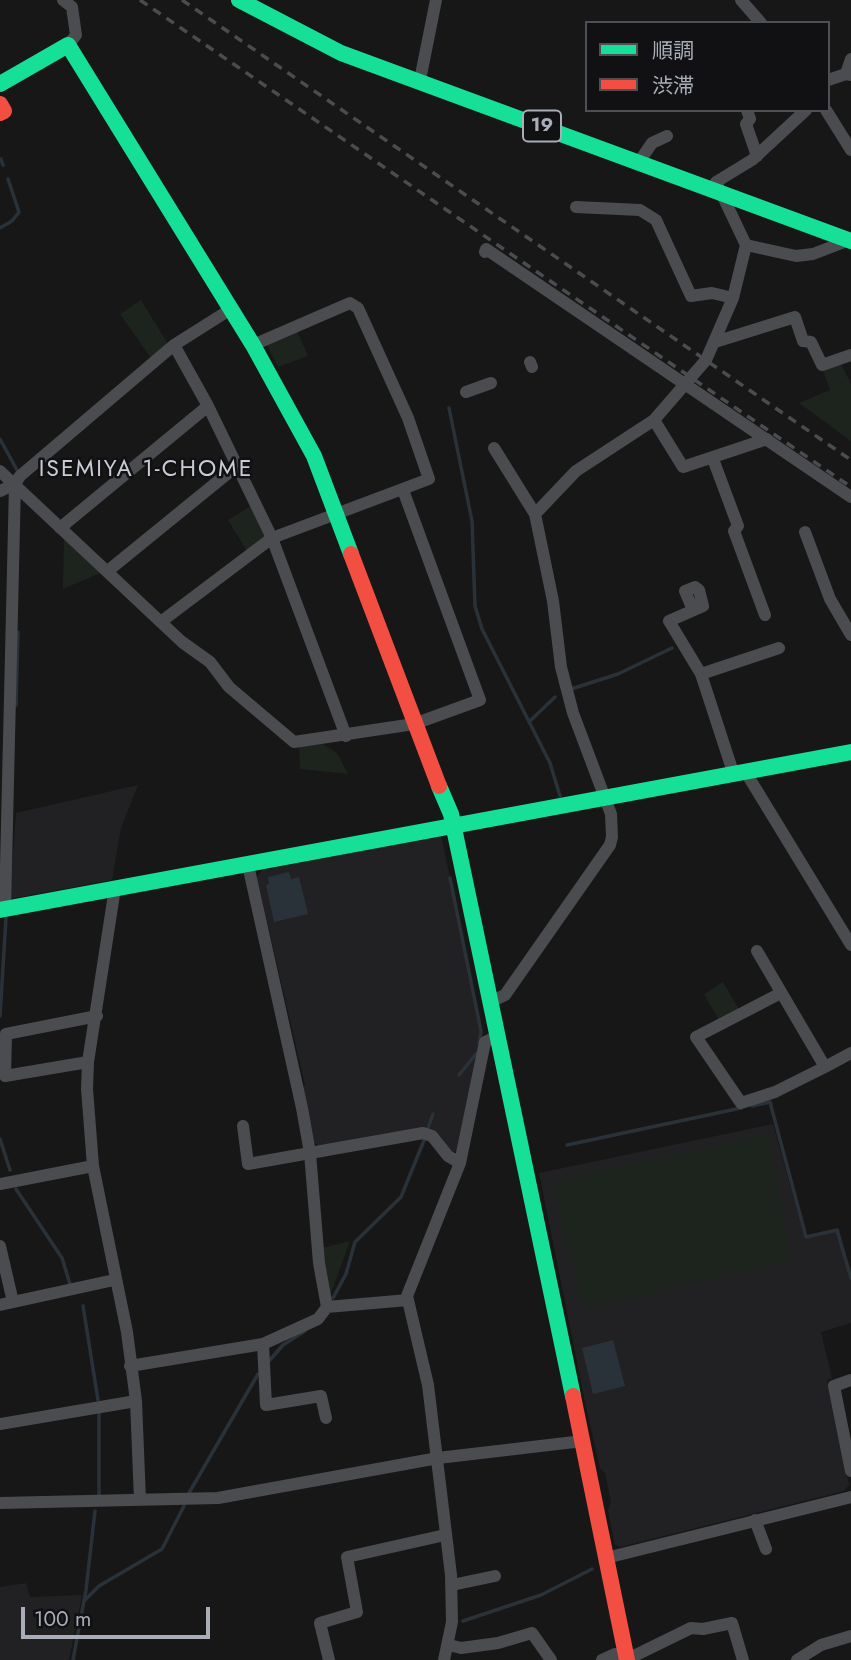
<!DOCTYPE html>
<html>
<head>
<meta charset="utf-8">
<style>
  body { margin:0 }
  #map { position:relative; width:851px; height:1660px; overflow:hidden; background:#171717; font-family:Jost,"Noto Sans JP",sans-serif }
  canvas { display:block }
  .legend { position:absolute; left:585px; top:21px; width:245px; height:91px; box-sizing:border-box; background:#111113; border:2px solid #4d4f55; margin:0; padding:9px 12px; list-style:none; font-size:21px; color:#a8adb8 }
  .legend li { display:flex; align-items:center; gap:14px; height:35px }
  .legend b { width:35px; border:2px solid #4d4f55 }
  .scale { position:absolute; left:21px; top:1607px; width:189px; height:32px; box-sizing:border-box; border:4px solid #a8adb8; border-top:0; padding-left:9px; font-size:21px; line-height:24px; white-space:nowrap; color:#a8adb8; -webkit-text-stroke:5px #111113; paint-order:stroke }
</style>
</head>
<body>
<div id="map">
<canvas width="851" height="1660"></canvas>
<ul class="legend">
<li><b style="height:9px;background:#16e098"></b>順調</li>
<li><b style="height:9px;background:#f24e42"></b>渋滞</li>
</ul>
<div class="scale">100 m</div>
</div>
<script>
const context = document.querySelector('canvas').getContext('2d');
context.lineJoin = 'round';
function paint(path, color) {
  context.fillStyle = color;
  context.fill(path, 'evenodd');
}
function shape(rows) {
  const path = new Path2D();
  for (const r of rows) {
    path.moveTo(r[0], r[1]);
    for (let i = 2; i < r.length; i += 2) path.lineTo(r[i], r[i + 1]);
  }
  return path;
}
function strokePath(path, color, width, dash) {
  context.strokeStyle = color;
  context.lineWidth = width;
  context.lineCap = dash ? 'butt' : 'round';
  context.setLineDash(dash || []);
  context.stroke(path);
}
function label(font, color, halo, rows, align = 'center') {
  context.font = font + ' Jost,sans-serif';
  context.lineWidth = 5;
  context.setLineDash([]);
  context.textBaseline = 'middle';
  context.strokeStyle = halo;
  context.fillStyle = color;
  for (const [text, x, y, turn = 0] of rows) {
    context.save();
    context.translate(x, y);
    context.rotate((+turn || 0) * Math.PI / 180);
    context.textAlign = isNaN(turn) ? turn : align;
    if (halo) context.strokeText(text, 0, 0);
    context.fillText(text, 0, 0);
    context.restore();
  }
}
const built = shape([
  [138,785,121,828,112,880,10,899,16,813],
  [441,835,483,1033,459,1151,451,1152,440,1136,321,1147,313,1142,302,1086,305,1085,257,878,262,870],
  [773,1124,805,1239,839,1228,851,1278,851,1323,821,1332,832,1378,827,1380,849,1485,844,1491,620,1547,615,1545,608,1510,611,1502,605,1473,600,1468,585,1402,539,1173],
  [26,1583,30,1597,82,1595,69,1660,0,1660,0,1587]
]);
const green = shape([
  [141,300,168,344,151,358,120,314],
  [297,331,308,356,278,367,267,345],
  [840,362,851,384,851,441,799,403,830,390,823,371],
  [251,506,268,536,247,551,228,520],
  [64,538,100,573,63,589],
  [323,744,337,753,348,774,300,769,299,746],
  [723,982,740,1011,720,1022,704,994],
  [769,1134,791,1260,584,1309,551,1181],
  [350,1241,329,1299,322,1248]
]);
const water = shape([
  [289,872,291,879,299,877,308,914,274,922,266,885,269,884,268,877],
  [613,1340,625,1386,593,1394,582,1348]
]);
const stream = shape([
  [1,159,3,165],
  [0,228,12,221,19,212,8,179],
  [449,408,472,521,475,606,482,629,550,763,560,796],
  [0,439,17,470],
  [571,689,618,674,672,648],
  [16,705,18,632],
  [529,722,555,697],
  [450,878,481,1031,479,1043],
  [0,1016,6,918],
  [459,1075,476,1054],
  [752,1106,770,1102,806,1237,837,1230,851,1278],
  [428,1128,433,1114],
  [0,1139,10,1170],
  [567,1145,741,1108],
  [16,1189,62,1258,70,1284],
  [333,1298,346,1274,355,1242,401,1197,425,1138],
  [83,1306,98,1400],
  [269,1361,283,1345,305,1331],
  [189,1493,258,1374],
  [99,1495,99,1412],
  [85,1600,99,1586,162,1549,184,1506],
  [463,1621,541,1595,592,1569],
  [73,1660,86,1590,95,1511]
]);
const street = shape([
  [63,0,72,7,76,35,68,45],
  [741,0,761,23],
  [846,74,851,59],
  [420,80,436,0],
  [828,80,846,74,851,75],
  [747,110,750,119,746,124,757,156],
  [826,110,851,150],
  [639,162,652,143,667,136],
  [576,207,640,210,656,220,691,296,712,293,733,298],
  [746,245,796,256,813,254,847,241],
  [485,252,486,249,851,497],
  [715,342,795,317,803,341,811,342,822,365,851,355],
  [174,345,208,406,272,538,346,736],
  [530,362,532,367],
  [466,392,491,383],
  [654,420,683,467,767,439],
  [494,448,535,514],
  [713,459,738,526,734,531,765,615],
  [0,471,182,642,210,662,229,687,294,742,414,724,480,700,403,490],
  [0,491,15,484],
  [60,528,208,406],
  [805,532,830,599,851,635],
  [109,570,238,465],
  [693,610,685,591,695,587,699,590,703,606,669,621,701,674,733,772],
  [162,621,272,538,429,479,408,418,358,308,350,303,253,345],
  [701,674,779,648],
  [745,771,851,945],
  [115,888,88,1062,87,1089,93,1166,127,1332,136,1401,140,1500],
  [5,909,15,484,20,476,174,345,231,309],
  [757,951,825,1067,775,1092,741,1103,696,1037,781,993],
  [490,1002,505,995,610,845,612,837,611,814,573,713,561,667,553,601,535,514,576,471,654,420,706,360,733,298,746,245,716,182,752,160,806,110],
  [88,1062,5,1076,6,1034,97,1016],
  [825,1067,851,1053],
  [243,1126,248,1164,423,1133,432,1136,448,1156,460,1163],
  [0,1184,93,1166],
  [0,1246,13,1302],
  [0,1305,114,1280],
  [327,1307,408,1300],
  [263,1344,266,1405,321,1396,326,1418],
  [130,1366,263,1344,318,1319,327,1307,319,1263,310,1153,302,1108,248,865],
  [851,1380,834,1386,851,1471],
  [0,1424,136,1401],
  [0,1503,218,1498,438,1458,583,1441],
  [755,1520,766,1549],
  [606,1558,851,1497],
  [452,1585,495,1576],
  [449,1645,461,1648,498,1643,532,1633,551,1660],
  [329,1660,320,1623,357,1612,347,1557,445,1535],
  [444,1660,452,1622,451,1575,428,1385,407,1296,460,1163,485,1042,496,1037],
  [602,1660,615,1654,634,1656,691,1628,703,1629,732,1623,743,1660],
  [797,1660,821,1645,851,1636]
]);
const fast = shape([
  [239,0,341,53,851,241],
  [0,84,68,45,253,345,314,456,351,554],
  [439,786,451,814,573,1396],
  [0,910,851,752]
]);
const jam = shape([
  [0,104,4,111,0,113],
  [351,554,439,786],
  [573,1396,627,1660]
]);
const rail = shape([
  [140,0,851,487],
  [182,0,851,460]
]);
const shields = [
  [542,126,38]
];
const shieldNames = [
  ["19",542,126]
];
const neighbourhoodNames = [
  ["ISEMIYA 1-CHOME",146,470]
];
paint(built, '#212123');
paint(green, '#1d241e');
paint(water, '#2a3239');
strokePath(stream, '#2a3239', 3.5);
strokePath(street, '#4b4c50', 12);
strokePath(fast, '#16e098', 16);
strokePath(jam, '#f24e42', 16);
strokePath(rail, '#4b4c4f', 3.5, [9, 7]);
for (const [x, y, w] of shields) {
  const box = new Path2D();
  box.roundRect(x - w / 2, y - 15.5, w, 31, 5);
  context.fillStyle = '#111113';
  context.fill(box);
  strokePath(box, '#a8adb8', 2);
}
label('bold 19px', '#a8adb8', null, shieldNames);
context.letterSpacing = '2px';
label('23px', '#c9ccd4', '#111113', neighbourhoodNames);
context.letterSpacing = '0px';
</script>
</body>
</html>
